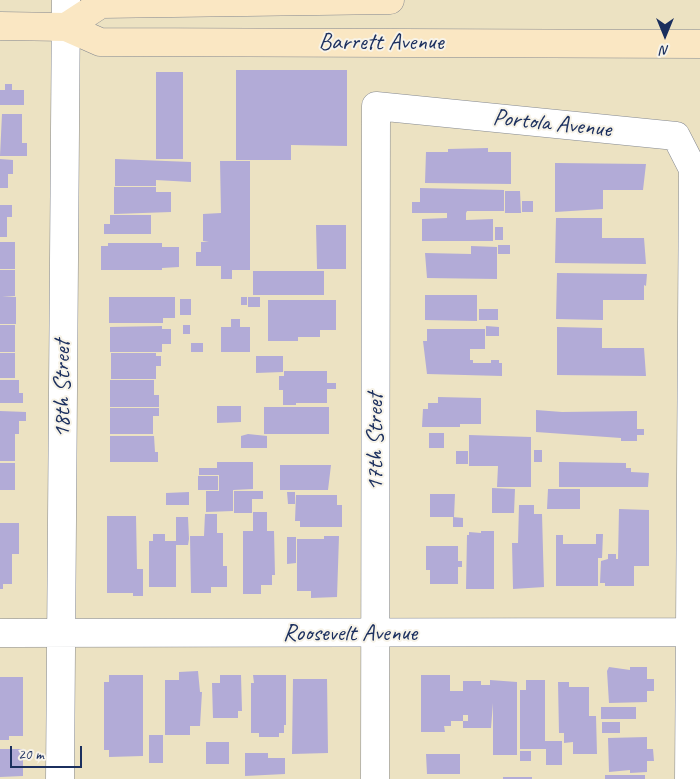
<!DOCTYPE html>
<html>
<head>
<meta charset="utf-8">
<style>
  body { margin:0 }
  #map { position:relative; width:700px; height:779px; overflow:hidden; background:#ece2c2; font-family:Caveat,sans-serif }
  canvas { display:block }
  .north { position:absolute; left:640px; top:10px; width:50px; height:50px; -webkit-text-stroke:4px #f7f3e8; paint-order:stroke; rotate:180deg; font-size:14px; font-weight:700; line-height:20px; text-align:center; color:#1b2f5e }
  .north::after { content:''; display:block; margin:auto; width:18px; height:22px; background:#1b2f5e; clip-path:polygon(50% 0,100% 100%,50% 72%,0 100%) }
  .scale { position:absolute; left:10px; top:746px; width:72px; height:22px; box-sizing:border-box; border:2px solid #1b2f5e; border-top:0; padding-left:6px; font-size:15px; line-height:18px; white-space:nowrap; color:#1b2f5e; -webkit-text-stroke:4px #f7f3e8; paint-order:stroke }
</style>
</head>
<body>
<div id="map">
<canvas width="700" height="779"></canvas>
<div class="north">N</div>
<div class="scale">20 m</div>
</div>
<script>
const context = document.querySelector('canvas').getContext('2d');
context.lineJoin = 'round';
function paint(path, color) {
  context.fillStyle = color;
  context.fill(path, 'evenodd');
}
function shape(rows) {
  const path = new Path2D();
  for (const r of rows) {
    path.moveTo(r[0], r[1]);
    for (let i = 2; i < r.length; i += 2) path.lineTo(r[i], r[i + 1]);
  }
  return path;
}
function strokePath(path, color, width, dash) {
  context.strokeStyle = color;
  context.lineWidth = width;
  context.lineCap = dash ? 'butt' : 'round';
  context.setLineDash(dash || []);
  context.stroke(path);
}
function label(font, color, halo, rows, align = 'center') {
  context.font = font + ' Caveat,sans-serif';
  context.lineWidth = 4;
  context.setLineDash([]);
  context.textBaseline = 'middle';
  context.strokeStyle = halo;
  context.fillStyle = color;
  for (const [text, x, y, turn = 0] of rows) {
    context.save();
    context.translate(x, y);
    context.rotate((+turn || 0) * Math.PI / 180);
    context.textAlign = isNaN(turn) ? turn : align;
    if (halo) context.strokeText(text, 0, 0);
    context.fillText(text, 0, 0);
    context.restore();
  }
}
const building = shape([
  [236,70,347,70,347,146,291,145,291,160,236,160],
  [156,72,183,72,183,159,156,159],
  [5,84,12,84,12,90,24,90,24,105,0,105,0,90,5,90],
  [2,114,22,114,22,143,27,143,27,156,0,156],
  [488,148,488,152,511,152,511,184,425,183,426,152,448,152,448,149],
  [0,159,13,160,13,174,8,174,8,188,0,188],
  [115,159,191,162,191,182,156,180,156,186,115,186],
  [220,161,250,161,250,270,232,270,232,279,221,279,221,266,196,266,196,252,201,252,201,242,209,242,203,241,203,214,221,213],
  [555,163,646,164,643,190,603,190,603,209,555,212],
  [114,187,156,187,156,192,171,192,171,212,114,214],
  [420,188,504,190,504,211,467,211,466,213,466,220,493,219,493,241,422,241,422,219,447,218,447,213,412,213,412,202,420,202],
  [505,191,520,191,521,213,505,213],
  [522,201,533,201,533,212,522,212],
  [0,205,12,205,12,217,7,217,7,237,0,237],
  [110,215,151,215,151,234,104,234,104,224,110,224],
  [556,218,602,218,602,238,644,238,646,264,555,263],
  [316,225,346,225,346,269,317,269],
  [495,227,503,227,503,240,495,240],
  [0,242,15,242,15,269,0,269],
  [108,243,162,243,162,247,179,247,179,267,162,268,162,270,101,270,101,246,108,246],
  [498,245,510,245,510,254,498,254],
  [471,246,497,247,497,279,427,278,425,253,471,254],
  [0,270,15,270,15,296,2,297,16,297,16,324,0,324],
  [253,271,324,271,324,295,253,295],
  [557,273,647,274,646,286,644,285,644,300,603,300,603,320,556,319],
  [425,295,477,295,477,321,425,320],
  [109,297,175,297,175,318,163,318,163,323,109,323],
  [241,297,247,297,247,305,241,305],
  [248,297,260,297,260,307,248,307],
  [180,299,191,299,191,315,180,315],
  [268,300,336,300,336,330,320,330,320,337,298,337,298,341,268,341],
  [479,309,498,309,498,320,479,320],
  [231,319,240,319,240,327,250,327,250,352,221,352,221,327,231,327],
  [0,325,15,325,15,352,0,352],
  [183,325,190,325,190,334,183,334],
  [162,326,162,329,171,329,171,344,162,344,162,352,110,352,110,327],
  [486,326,499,327,499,336,486,336],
  [557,327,602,328,602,348,644,348,646,376,557,375],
  [427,329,485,329,485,349,470,349,470,360,473,360,473,363,491,363,491,360,499,360,499,363,502,363,502,376,427,374,423,341,427,341],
  [191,343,203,343,203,352,191,352],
  [0,353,15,353,15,378,0,378],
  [111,353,156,353,156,356,161,356,161,366,156,366,156,379,111,379],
  [256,356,283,356,283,372,256,373],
  [284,371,327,371,327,383,336,383,336,389,327,389,327,403,296,403,296,405,283,405,283,390,279,390,279,376,284,376],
  [0,380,19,380,19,393,23,393,23,403,0,403],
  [110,380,154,380,154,395,159,395,159,407,110,407],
  [438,397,481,398,481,424,460,424,460,427,422,427,423,409,428,409,428,403,438,403],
  [217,406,241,406,241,422,217,423],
  [264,407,329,407,329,434,264,434],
  [110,408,159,408,159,416,153,416,153,434,110,434],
  [536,410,562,412,637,411,637,429,644,429,644,435,637,435,637,441,621,441,621,438,536,432],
  [0,411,26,412,26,421,19,421,19,434,15,434,15,461,0,461],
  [429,433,444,433,444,448,429,448],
  [248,434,267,436,267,448,241,448,241,436],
  [469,435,531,437,531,487,497,487,498,466,469,466],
  [110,436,154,436,155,452,158,452,158,462,110,462],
  [534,450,542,450,542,462,534,462],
  [456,451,468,451,468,464,456,464],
  [217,462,253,462,253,489,233,490,233,511,206,512,206,491,219,491,219,475,199,475,199,468,217,468],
  [559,462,626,463,626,468,631,468,631,472,649,473,648,487,559,487],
  [0,463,15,463,15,490,0,490],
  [280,465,331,465,328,490,280,490],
  [198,476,218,476,218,490,198,490],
  [492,488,515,489,514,513,492,513],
  [548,489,580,489,580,509,547,509],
  [234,491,263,491,263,499,252,499,252,513,234,513],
  [189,492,189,505,166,505,166,493],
  [287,492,295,492,295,504,288,504],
  [430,494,455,494,454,517,430,517],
  [296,495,337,495,337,505,342,505,342,527,300,527,300,521,295,521],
  [519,505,534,505,534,514,542,514,544,587,513,589,512,543,518,543],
  [619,509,649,510,649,566,634,566,634,586,605,586,605,583,600,583,601,561,608,559,608,554,616,554,616,559,618,559],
  [253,512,267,512,267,531,274,531,275,575,272,575,272,585,261,585,261,594,243,594,243,531,253,531],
  [205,514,217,514,217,533,223,533,223,566,227,566,227,587,211,587,211,593,191,593,190,536,204,536],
  [107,516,136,516,137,569,143,569,143,596,133,596,133,593,107,593],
  [176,517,188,517,189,539,188,545,176,545,176,587,149,587,149,541,153,541,153,534,165,534,165,541,176,541],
  [453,517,463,518,463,527,453,527],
  [0,523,19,523,19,554,12,554,12,584,3,584,3,589,0,589],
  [481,531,494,531,494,589,466,589,467,535,469,535,469,532,481,533],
  [596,534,603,534,602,558,598,558,598,586,556,586,556,535,563,535,563,544,596,544],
  [324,536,339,536,337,597,311,598,311,591,297,591,297,539,324,539],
  [287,537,296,537,296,563,287,564],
  [426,546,458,546,458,561,462,561,462,567,458,567,458,584,430,584,430,570,426,570],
  [609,667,630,670,630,667,647,667,647,679,654,679,654,691,647,691,647,702,609,703,607,671],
  [198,671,200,692,202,692,200,726,190,726,190,735,165,735,165,680,179,680,179,672],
  [109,675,143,675,143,756,109,757,109,750,104,750,104,682,109,682],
  [220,675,241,675,242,711,238,711,238,718,213,718,212,683,220,683],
  [253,675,286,675,286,725,284,725,284,733,279,733,279,737,259,737,259,733,251,733,251,683,254,683],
  [421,675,450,675,450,691,463,691,463,681,481,681,481,685,490,685,490,680,517,682,517,755,493,755,493,703,491,728,463,728,463,721,468,721,468,715,463,715,463,721,451,721,451,726,444,726,445,732,421,732],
  [0,677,23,677,23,736,9,736,9,740,0,740],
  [293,679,327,679,328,753,292,754],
  [526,680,545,680,545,741,562,741,562,765,546,765,546,749,520,749,520,690,526,690],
  [558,682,569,682,569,687,589,687,589,716,596,716,597,754,573,754,573,742,564,743,564,733,559,733],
  [601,707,636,707,636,719,601,719],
  [602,722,620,722,620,733,602,733],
  [149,735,163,735,163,763,149,763],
  [647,737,647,749,653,749,654,761,647,761,647,772,630,773,630,770,609,772,608,738],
  [206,742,229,742,229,764,206,764],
  [0,749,23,749,23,776,0,777],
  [520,751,531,751,531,761,520,761],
  [245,753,268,753,268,758,285,758,285,774,245,776],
  [426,754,460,754,460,774,427,774],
  [605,775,645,775,645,779,605,779],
  [503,777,532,777,532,779,503,779]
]);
const street = shape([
  [0,633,700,632],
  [60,779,66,0],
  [375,779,376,106,676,136,700,183],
  [689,779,693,172]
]);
const secondary = shape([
  [0,26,66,27,100,42,700,44],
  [66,27,101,4,390,0]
]);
const streetNames = [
  ["Barrett Avenue",381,43],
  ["Portola Avenue",552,124,6],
  ["18th Street",63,389,-90],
  ["17th Street",376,442,-90],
  ["Roosevelt Avenue",350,634]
];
paint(building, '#b2abd7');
strokePath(street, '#848890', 29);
strokePath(secondary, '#848890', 29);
strokePath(street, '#fff', 28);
strokePath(secondary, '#fae7c3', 28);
label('24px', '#1b2f5e', '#f7f3e8', streetNames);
</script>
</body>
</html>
